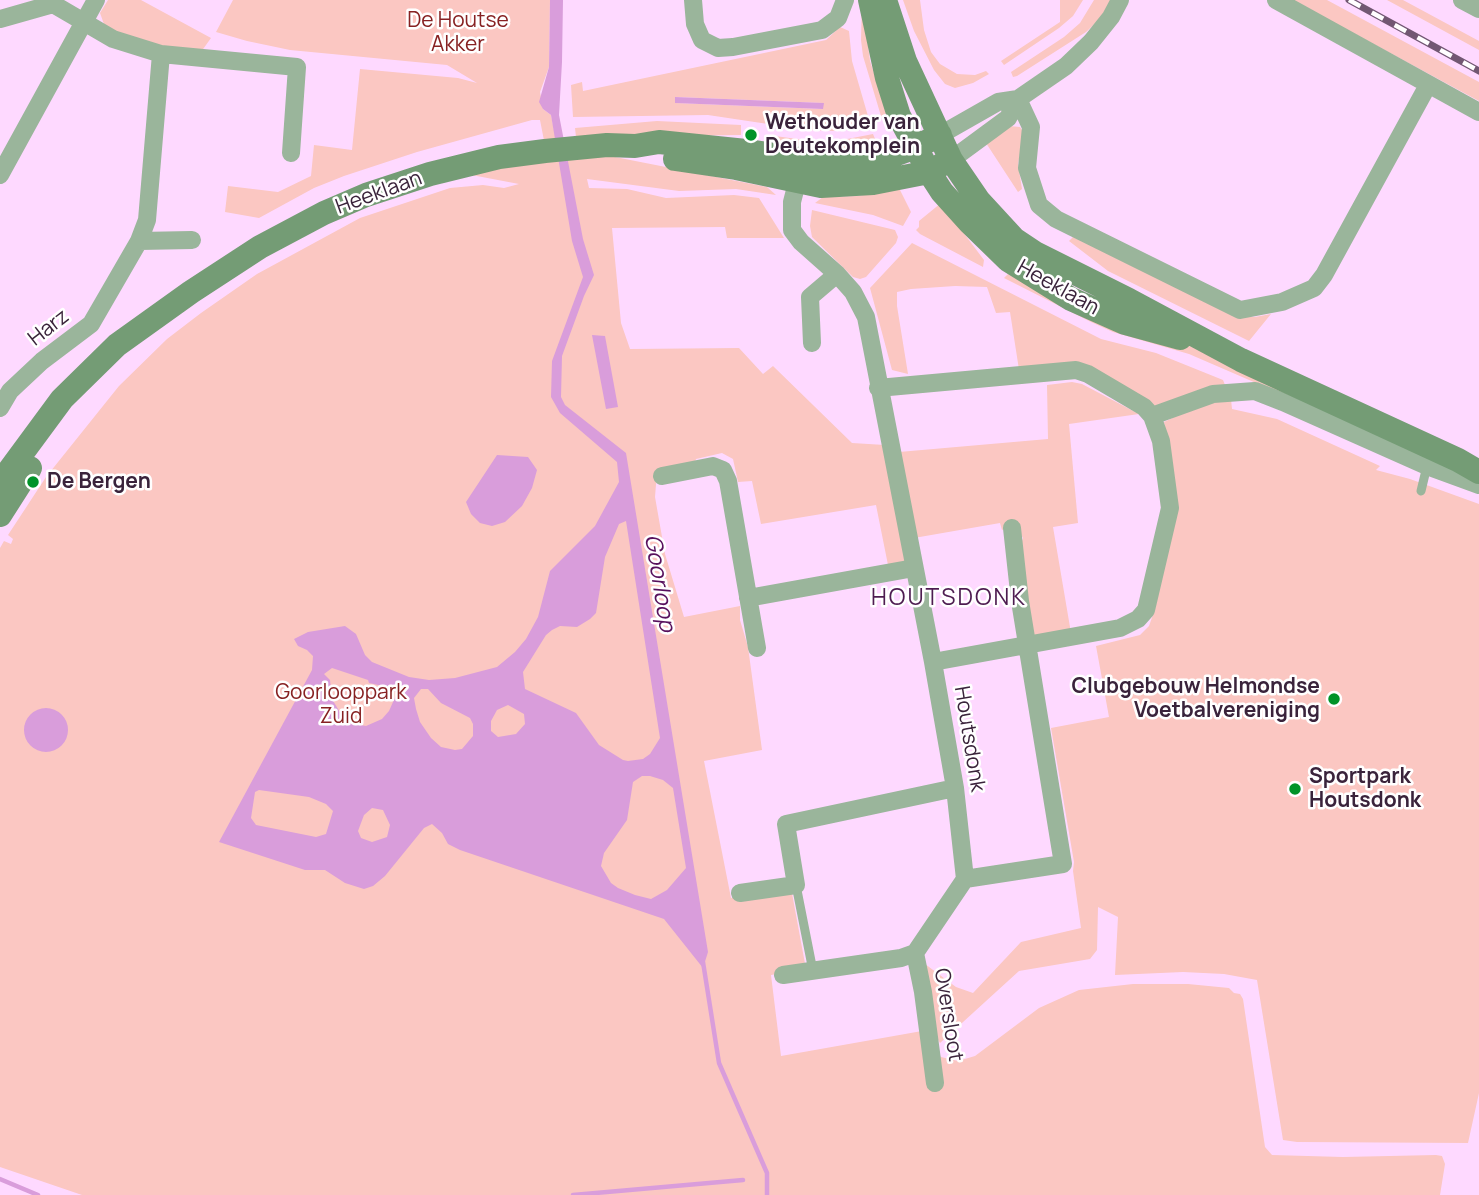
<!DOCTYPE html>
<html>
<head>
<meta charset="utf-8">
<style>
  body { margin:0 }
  canvas { display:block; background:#fed9ff }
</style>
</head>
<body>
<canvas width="1479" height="1195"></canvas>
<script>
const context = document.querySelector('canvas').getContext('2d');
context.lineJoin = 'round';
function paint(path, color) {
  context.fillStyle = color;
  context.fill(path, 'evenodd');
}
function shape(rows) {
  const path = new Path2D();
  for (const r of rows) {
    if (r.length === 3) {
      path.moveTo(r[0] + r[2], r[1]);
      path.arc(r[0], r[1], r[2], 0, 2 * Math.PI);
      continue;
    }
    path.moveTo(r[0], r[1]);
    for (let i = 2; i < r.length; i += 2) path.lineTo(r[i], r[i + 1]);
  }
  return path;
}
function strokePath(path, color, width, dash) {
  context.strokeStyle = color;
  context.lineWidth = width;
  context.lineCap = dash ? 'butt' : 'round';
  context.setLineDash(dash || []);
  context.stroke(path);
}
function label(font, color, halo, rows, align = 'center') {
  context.font = font + ' Manrope,sans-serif';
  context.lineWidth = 5;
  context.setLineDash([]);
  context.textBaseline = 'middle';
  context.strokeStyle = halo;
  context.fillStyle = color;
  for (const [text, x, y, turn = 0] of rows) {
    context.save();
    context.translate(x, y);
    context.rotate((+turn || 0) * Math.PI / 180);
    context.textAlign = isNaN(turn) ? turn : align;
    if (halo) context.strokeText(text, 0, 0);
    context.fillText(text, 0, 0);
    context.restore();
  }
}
const green = shape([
  [108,0,141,0,211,38,201,52,156,49,105,27,100,13],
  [233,0,550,0,549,67,540,92,543,109,551,115,560,160,605,155,767,187,776,195,736,189,679,191,587,179,589,188,627,189,666,198,734,195,759,198,784,238,727,238,725,227,612,228,621,323,630,349,739,348,763,374,773,366,852,443,885,445,907,567,889,570,876,505,761,524,752,481,738,482,733,459,722,453,696,459,694,465,657,472,655,497,665,554,684,617,740,606,740,620,748,647,762,750,704,761,731,898,791,888,806,969,771,975,781,1056,922,1031,932,1049,941,1057,958,1061,975,1056,1039,1008,1079,990,1133,984,1188,984,1229,988,1234,993,1240,994,1243,999,1265,1147,1272,1155,1343,1157,1436,1155,1442,1156,1445,1164,1440,1195,82,1195,0,1167,0,548,4,541,11,544,13,539,8,535,46,477,119,386,167,339,201,313,257,274,360,218,450,188,483,185,504,188,519,184,461,173,548,161,540,120,532,120,417,152,344,176,314,188,259,218,225,212,228,186,278,192,311,176,314,145,352,150,360,69,458,78,477,83,447,65,290,50,247,41,216,32],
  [862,0,870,61,887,113,881,116,863,56,861,40],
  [903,0,920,0,924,30,931,52,940,64,957,74,975,75,986,71,989,74,973,83,955,88,945,84,934,70,914,31],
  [1060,0,1083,0,1073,16,1059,28,1004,65,1001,61,1060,22],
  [1094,0,1115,0,1102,17,1086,32,1017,76,1013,77,1011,72,1064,37,1080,23],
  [1292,0,1327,0,1479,82,1479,101],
  [1387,0,1403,0,1479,41,1479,50],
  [840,27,849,31,852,61,870,123,867,126,835,131,808,130,708,115,573,117,571,85,582,82,583,91,826,40],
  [676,97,823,103,823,109,676,103],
  [657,121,741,125,741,135,576,137,575,128],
  [1009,126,1020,127,1024,133,1018,164,1022,189,1018,192,986,143],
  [873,134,880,151,820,156,773,141,775,136,812,141,837,141],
  [899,188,911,212,903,226,873,215,815,203,823,197,858,196],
  [941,203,984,260,983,267,920,234,916,230,919,227,919,221],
  [812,210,895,230,898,237,896,243,866,277,860,279,853,277,812,237,810,226],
  [1073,237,1239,316,1255,317,1271,314,1249,341,1108,271,1069,241],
  [912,243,1101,339,1156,353,1223,380,1225,385,1153,409,1105,379,1020,376,1010,312,996,313,987,287,955,286,911,289,897,292,897,306,908,374,892,370,870,288],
  [1008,274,1198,349,1351,424,1189,354,1113,332,1091,322,1004,278],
  [1072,382,1082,384,1139,414,1069,424,1078,523,1053,527,1071,633,1033,639,1020,547,1023,538,1020,533,1008,527,1002,530,1000,523,914,538,899,452,1048,439,1047,385],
  [1231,399,1232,409,1277,419,1380,466,1376,470,1410,479,1479,504,1479,1093,1468,1143,1297,1142,1283,1140,1257,980,1224,974,1183,972,1115,975,1118,917,1098,907,1097,950,1090,959,1019,971,940,1043,933,1032,925,964,956,987,973,993,1021,942,1081,928,1073,871,1074,862,1051,728,1109,717,1096,646,1140,635,1149,626,1155,609,1176,513,1164,422,1204,403]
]);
const water = shape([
  [550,0,563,0,562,62,559,115,583,239,594,275,584,296,562,356,561,397,565,405,626,453,708,952,703,968,664,919,460,850,448,844,442,833,432,824,424,828,385,876,373,886,364,889,345,883,325,870,305,870,219,842,312,670,313,656,307,650,298,646,294,639,308,632,345,626,356,634,365,655,372,662,409,677,429,680,455,678,497,667,515,652,526,639,538,617,550,571,595,526,619,482,617,462,560,413,551,397,552,361,583,277,572,241,551,115,543,109,539,102,549,67],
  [626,521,660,738,650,754,643,759,628,761,623,760,599,745,576,713,525,689,523,672,546,635,552,630,560,626,577,627,590,619,596,613,605,557,619,524],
  [332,668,368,680,369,683,387,687,397,693,389,711,382,719,366,726,355,724,341,714,332,699,330,680,324,674],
  [421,689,428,689,441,703,470,718,473,724,473,736,462,749,455,750,441,747,431,738,420,722,416,709,414,698],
  [508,705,524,714,525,724,516,734,498,737,491,731,491,721,497,710],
  [642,776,650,776,663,780,673,788,686,868,667,890,651,899,635,895,618,888,611,883,601,866,604,853,627,820,633,782],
  [259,790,309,797,326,804,333,811,326,834,316,837,256,825,251,818,255,792],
  [372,808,383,810,390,825,387,837,372,842,361,838,358,831,364,815],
  [675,97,824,103,823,109,675,103],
  [592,335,605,336,618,407,606,409],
  [497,455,528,457,537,470,532,488,522,506,505,522,492,526,480,523,471,514,466,502],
  [46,730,22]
]);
const stream = shape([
  [703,962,719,1063,767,1173,767,1195],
  [0,1179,38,1195],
  [573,1195,743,1180]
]);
const lane = shape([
  [1421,491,1427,466],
  [796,885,813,971]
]);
const street = shape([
  [693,0,695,24,702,40,718,48,733,47,822,30,838,18,845,0],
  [1276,0,1479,112],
  [1462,0,1479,9],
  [0,19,53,4,113,39,161,54,297,67,291,153],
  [1018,99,1031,127,1027,168,1039,205,1056,219,1240,310,1282,302,1314,288,1324,275,1428,85],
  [940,135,998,102,1018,99,1066,66,1091,42,1111,17,1120,0],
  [951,160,1008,118,1018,99],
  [0,175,96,0],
  [139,241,192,240],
  [812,343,810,297,837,274],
  [878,388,1076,370,1088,374,1144,407,1152,416,1161,441,1170,508,1146,610,1138,619,1120,628,933,662],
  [0,408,10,391,42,361,91,324,139,241,147,220,161,54],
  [1152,416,1213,394,1255,391,1283,402,1427,466,1479,485],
  [662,476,713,466,723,470,728,481,757,648],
  [748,598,914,568],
  [965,879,1063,864,1020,601,1012,528],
  [740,893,796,885,786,824,955,788],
  [915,953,923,992,935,1083],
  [783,975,901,958,915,953,965,879,955,788,933,662,866,317,853,292,837,274,801,242,792,230,792,202,800,171]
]);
const secondary = shape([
  [870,0,887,78,899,116,929,172,942,192,970,223,1008,260,1071,299,1125,323,1180,338],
  [885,0,905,61,951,160,979,201,1014,239,1035,253,1129,300,1241,360,1458,460,1479,472],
  [675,159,736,168,821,186,873,183,929,172,941,165],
  [0,483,62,399,117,345,191,292,260,247,324,213,366,195,430,174,499,157,545,151,607,145,635,146,659,142,746,151,837,164,872,163,916,147,940,135],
  [0,515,30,468]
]);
const rail = shape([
  [1349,0,1479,71]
]);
const markers = [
  [751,135,7,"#009328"],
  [33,482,7,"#009328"],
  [1334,699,7,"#009328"],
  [1295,789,7,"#009328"]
];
const parkNames = [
  ["De Houtse",458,21],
  ["Akker",458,45],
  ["Goorlooppark",341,693],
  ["Zuid",341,717]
];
const poiNames = [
  ["Wethouder van",765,123],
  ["Deutekomplein",765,147],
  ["De Bergen",47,482],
  ["Clubgebouw Helmondse",1320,687,"right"],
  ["Voetbalvereniging",1320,711,"right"],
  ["Sportpark",1309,777],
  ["Houtsdonk",1309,801]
];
const streetNames = [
  ["Heeklaan",379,193,-20],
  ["Heeklaan",1058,288,29],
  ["Harz",49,328,-38],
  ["Houtsdonk",969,739,81],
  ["Oversloot",948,1015,81]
];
const waterNames = [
  ["Goorloop",659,583,81]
];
const neighbourhoodNames = [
  ["HOUTSDONK",949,599]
];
paint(green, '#fbc7c2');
paint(water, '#d99ddb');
strokePath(stream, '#d99ddb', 4.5);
strokePath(lane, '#9ab59b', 9);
strokePath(street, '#9ab59b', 18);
strokePath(secondary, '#749c75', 24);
strokePath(rail, '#725773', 7);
strokePath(rail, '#fff', 4.5, [13]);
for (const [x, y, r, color] of markers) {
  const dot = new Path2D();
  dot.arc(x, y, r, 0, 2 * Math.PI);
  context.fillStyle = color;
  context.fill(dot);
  strokePath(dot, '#fff', 2.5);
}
label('21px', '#872122', '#fff', parkNames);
label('bold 21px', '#3a233b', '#fff', poiNames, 'left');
label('21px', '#3a233b', '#fff', streetNames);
label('italic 23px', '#58115d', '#fff', waterNames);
context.letterSpacing = '2px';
label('23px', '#4e1c51', '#fff', neighbourhoodNames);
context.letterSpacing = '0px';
</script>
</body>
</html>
